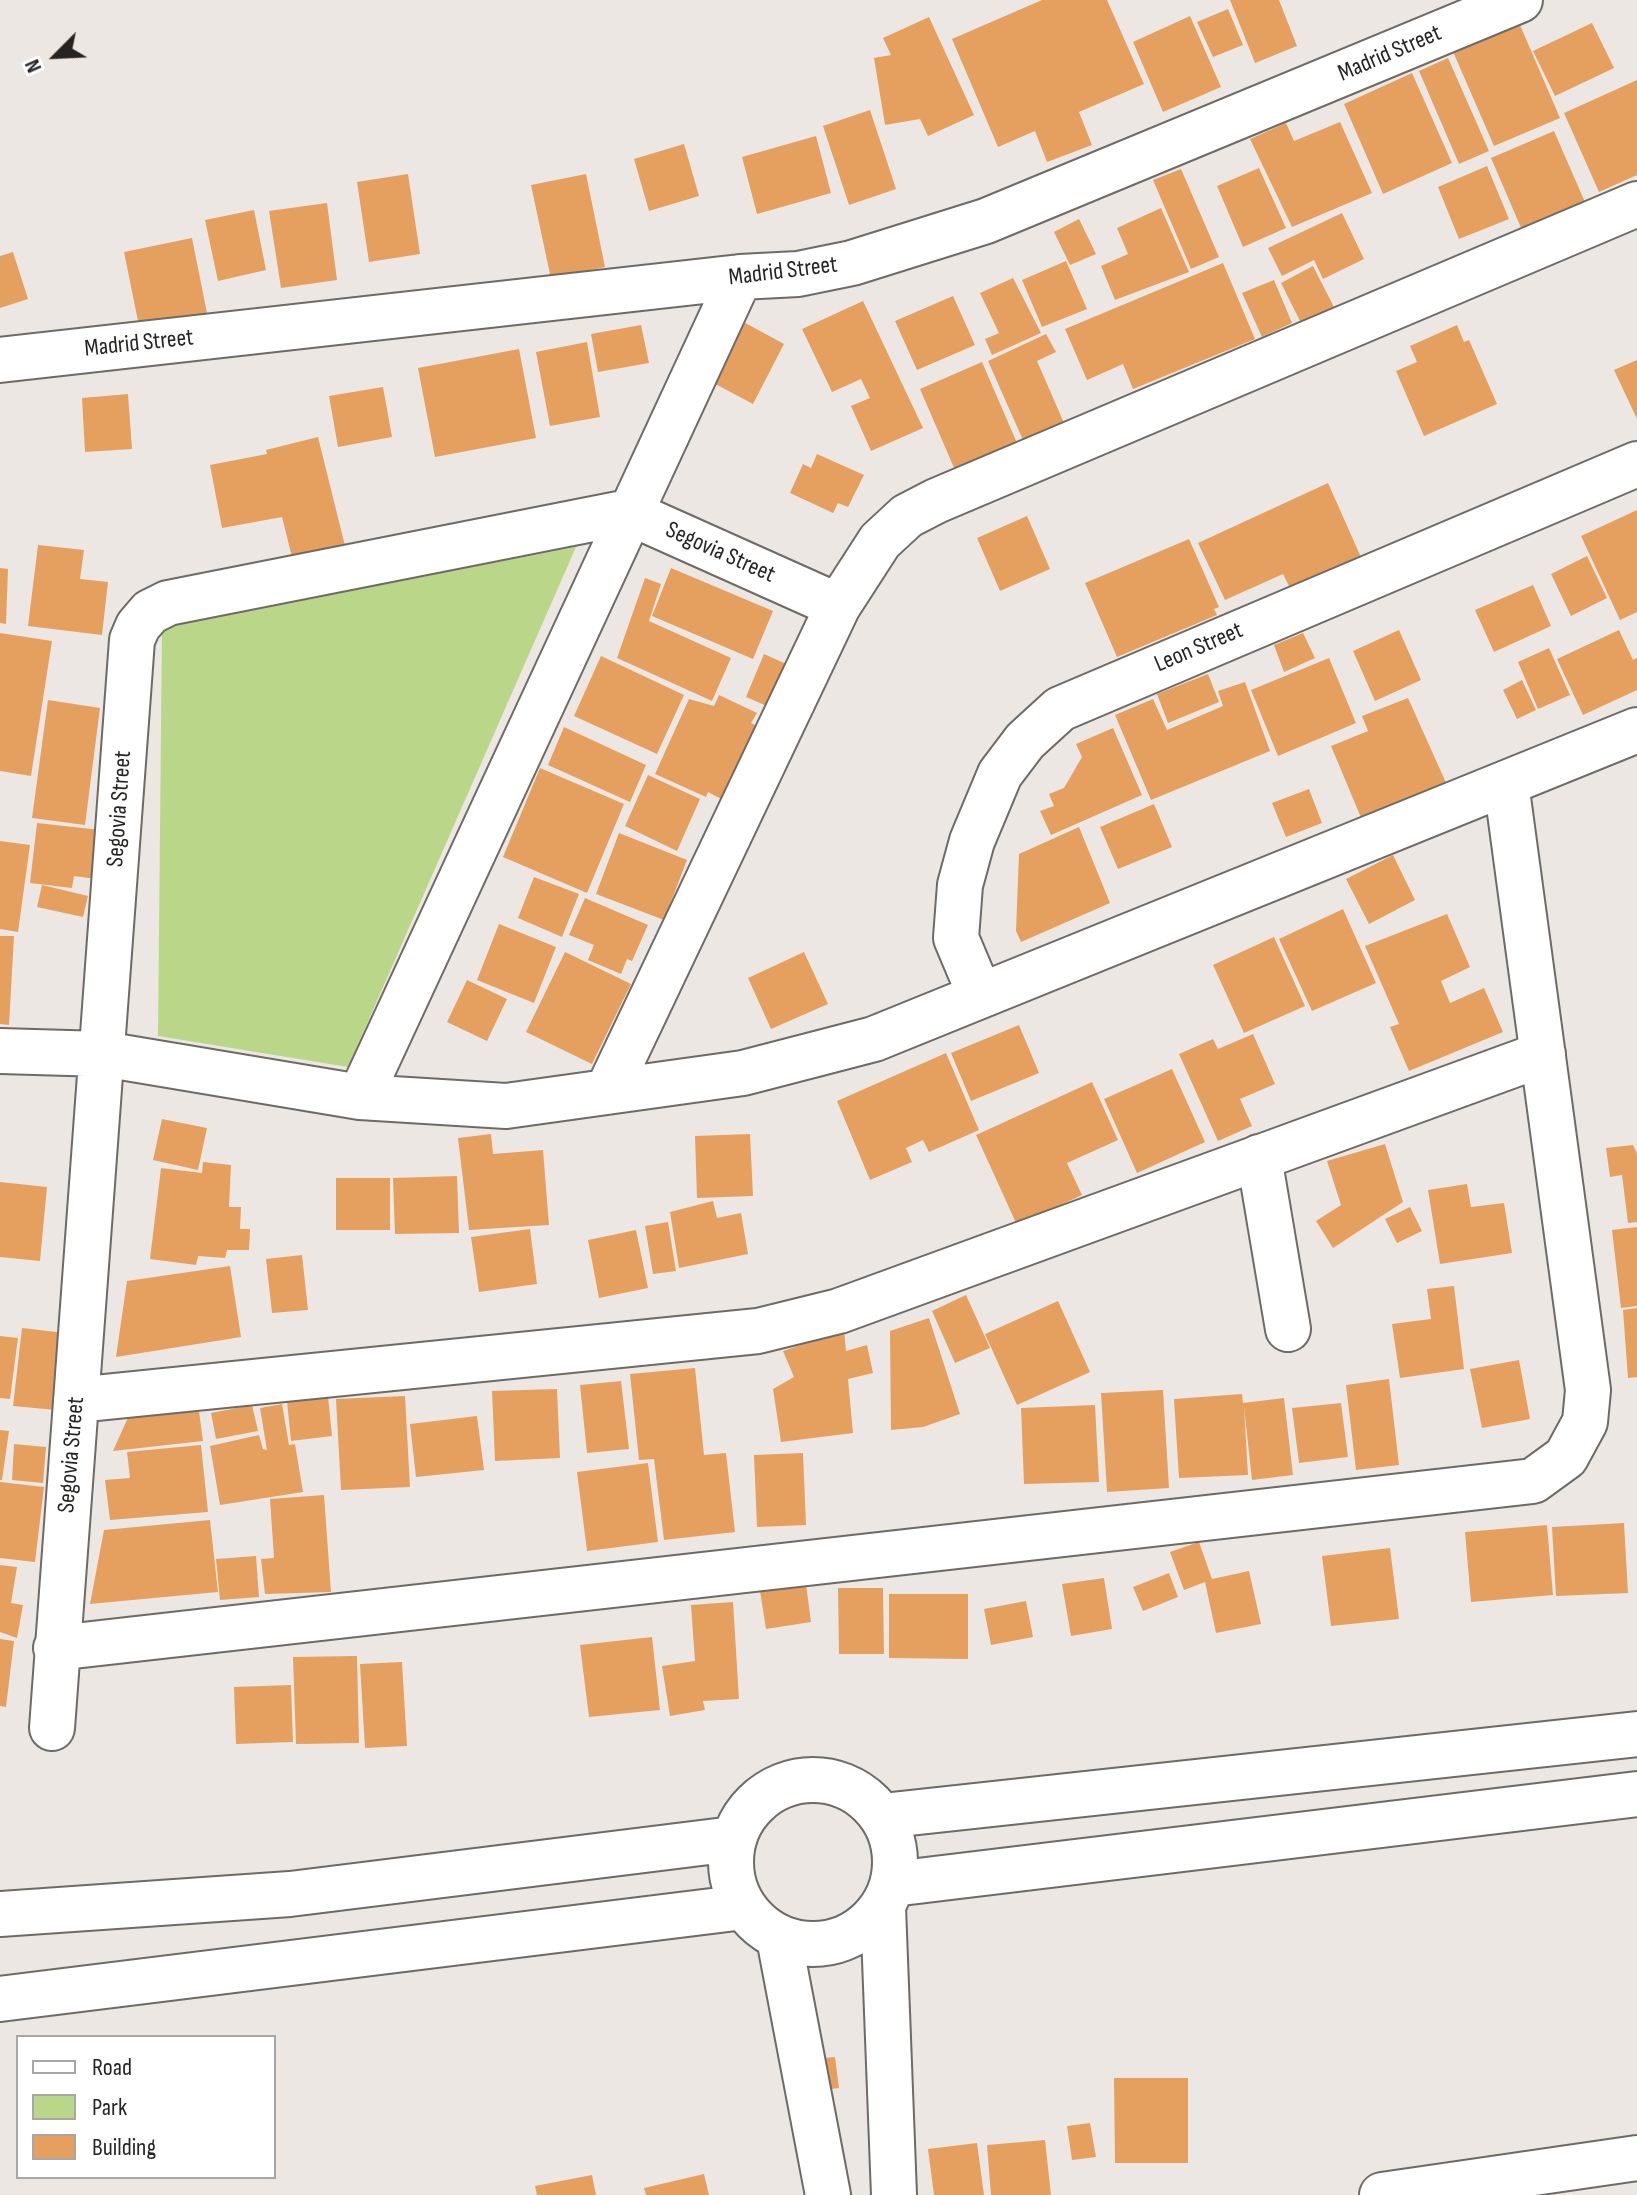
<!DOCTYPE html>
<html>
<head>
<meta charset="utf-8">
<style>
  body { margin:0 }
  #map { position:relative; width:1637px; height:2195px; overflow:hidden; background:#ece7e3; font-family:"Sofia Sans Condensed",sans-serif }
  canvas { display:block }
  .legend { position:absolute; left:16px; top:2035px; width:260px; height:144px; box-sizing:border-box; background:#fff; border:2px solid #a8a7a7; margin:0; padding:10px 14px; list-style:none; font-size:24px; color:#262422 }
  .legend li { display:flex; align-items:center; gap:16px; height:40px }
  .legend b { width:40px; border:2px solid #a8a7a7 }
  .north { position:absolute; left:16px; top:16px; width:80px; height:80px; -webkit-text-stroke:6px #fff; paint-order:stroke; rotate:246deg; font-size:22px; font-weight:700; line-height:32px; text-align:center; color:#262422 }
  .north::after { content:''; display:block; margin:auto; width:28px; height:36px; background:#262422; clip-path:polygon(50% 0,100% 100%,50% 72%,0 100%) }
</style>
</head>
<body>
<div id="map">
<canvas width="1637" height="2195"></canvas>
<ul class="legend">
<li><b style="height:10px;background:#fff"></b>Road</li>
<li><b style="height:22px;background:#bad789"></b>Park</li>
<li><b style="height:22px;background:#e5a060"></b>Building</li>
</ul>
<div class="north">N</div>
</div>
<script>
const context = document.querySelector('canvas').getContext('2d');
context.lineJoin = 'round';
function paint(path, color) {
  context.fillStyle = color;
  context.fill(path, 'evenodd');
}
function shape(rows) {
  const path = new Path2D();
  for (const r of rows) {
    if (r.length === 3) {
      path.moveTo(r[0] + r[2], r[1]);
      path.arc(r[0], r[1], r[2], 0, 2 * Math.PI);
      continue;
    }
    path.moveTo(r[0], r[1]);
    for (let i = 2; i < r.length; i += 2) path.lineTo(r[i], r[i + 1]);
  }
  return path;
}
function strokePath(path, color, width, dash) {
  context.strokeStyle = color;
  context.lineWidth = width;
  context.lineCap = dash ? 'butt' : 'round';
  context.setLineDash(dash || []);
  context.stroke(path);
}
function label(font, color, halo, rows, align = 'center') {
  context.font = font + ' "Sofia Sans Condensed",sans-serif';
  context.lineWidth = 6;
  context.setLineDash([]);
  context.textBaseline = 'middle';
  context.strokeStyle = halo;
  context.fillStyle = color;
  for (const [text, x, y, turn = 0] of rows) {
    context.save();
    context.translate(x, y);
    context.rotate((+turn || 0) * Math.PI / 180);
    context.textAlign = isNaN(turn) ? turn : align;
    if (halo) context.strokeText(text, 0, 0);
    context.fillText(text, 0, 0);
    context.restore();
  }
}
const green = shape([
  [576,547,348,1067,158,1036,162,626]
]);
const building = shape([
  [1042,0,1107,0,1144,84,1079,112,1092,145,1047,162,1035,131,998,147,952,39],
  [1230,0,1279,0,1297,46,1255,63],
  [1228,9,1243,45,1213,57,1197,22],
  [1190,16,1221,87,1163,112,1133,42],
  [929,17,974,115,928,136,920,119,885,125,874,58,891,55,883,38],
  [1517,18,1560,118,1494,146,1451,47],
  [1592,23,1614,68,1555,96,1533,51],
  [1448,58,1489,151,1459,164,1419,71],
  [1412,73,1452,163,1383,194,1344,104],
  [1637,80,1637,175,1599,192,1564,113],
  [870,110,896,189,849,205,823,126],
  [1340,122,1372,193,1292,227,1250,139,1286,123,1294,141],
  [1554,131,1591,216,1528,244,1491,158],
  [816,136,831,193,757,214,742,157],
  [684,144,699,196,649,211,634,159],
  [1487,166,1509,219,1459,239,1438,187],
  [1259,168,1286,228,1243,247,1217,186],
  [1181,169,1219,257,1191,269,1153,180],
  [408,174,420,254,369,262,357,182],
  [586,174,605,267,551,279,531,185],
  [327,203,337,280,281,288,269,211],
  [1161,208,1189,272,1115,300,1101,266,1128,254,1117,228],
  [254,210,266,270,218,281,205,220],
  [1342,213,1364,259,1323,279,1314,260,1282,276,1268,248],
  [1079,219,1096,254,1070,265,1054,232],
  [192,238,207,313,139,326,124,252],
  [13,252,28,299,0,308,0,256],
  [1066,261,1087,309,1042,327,1022,280],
  [1223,263,1255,339,1133,389,1123,364,1087,380,1065,329],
  [1313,266,1335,309,1302,325,1281,283],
  [1013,278,1041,333,992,355,985,339,999,333,980,293],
  [1274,280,1292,323,1262,337,1242,293],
  [953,296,975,345,917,370,895,321],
  [863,301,923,428,871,451,851,406,870,398,861,379,832,392,802,329],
  [738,319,784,344,753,404,706,379],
  [641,325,649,363,598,372,591,334],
  [1457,325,1464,342,1469,340,1497,404,1424,436,1396,371,1417,362,1410,346],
  [1046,334,1056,352,1037,361,1064,423,1023,440,988,361],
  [587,342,600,417,550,426,536,352],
  [519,349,536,438,435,457,418,368],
  [1637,360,1637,419,1614,370],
  [982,362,1017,443,955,470,920,389],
  [383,387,392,437,338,447,329,396],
  [128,394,132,449,85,452,82,398],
  [318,437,345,546,293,561,282,517,222,528,210,465,267,454,266,450],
  [817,454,864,475,848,507,838,503,833,513,790,493,803,464,811,468],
  [1328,483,1364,564,1294,596,1283,574,1225,600,1198,543],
  [1637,510,1637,612,1620,620,1581,536],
  [1027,516,1050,569,1000,591,977,538],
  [1189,539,1219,607,1214,609,1217,615,1117,657,1085,583],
  [38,545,84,550,80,579,108,582,102,635,28,626],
  [1587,556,1607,598,1571,616,1551,574],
  [0,568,8,569,6,624,0,623],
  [671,568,773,611,753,659,652,616],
  [645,578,661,584,649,621,731,658,712,701,617,658],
  [1533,585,1551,626,1494,652,1475,610],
  [1399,630,1421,680,1375,701,1353,651],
  [1619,630,1633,660,1637,658,1637,690,1583,715,1557,659],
  [0,633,52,641,31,776,0,771],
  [1303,633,1315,658,1284,672,1274,645],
  [1549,648,1570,695,1538,709,1518,662],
  [764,654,795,668,776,710,746,697],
  [601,656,684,695,657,754,574,716],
  [1329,658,1356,723,1278,756,1251,690],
  [1208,674,1219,702,1168,723,1157,694],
  [1522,680,1536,710,1517,719,1503,690],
  [1245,682,1270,751,1151,800,1115,715,1153,699,1167,730,1223,706,1218,691],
  [719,695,757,713,751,723,757,726,723,800,708,792,706,797,655,774,689,699,714,706],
  [1408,698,1447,785,1362,820,1331,746,1368,731,1362,716],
  [48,700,100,708,85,825,32,818],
  [564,727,646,765,630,802,548,765],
  [1113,728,1142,795,1051,835,1040,811,1054,806,1049,794,1064,788,1082,757,1076,744],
  [540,768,624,804,587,893,503,857],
  [648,775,700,799,677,851,625,826],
  [1309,789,1322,823,1286,837,1272,803],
  [1154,804,1172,847,1118,869,1100,827],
  [37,823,101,830,96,879,74,876,72,888,30,883],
  [1079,827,1110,903,1021,942,1016,931,1019,854],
  [619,833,687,860,664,920,596,894],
  [0,841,30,845,18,932,0,929],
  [1393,855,1415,900,1369,924,1346,879],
  [534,877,579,894,562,937,518,918],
  [42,885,88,896,83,917,37,907],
  [585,898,648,925,632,961,627,959,621,974,588,960,594,945,569,935],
  [1343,909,1376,983,1312,1011,1279,939],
  [1447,914,1470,967,1441,981,1450,1003,1484,988,1503,1032,1409,1071,1390,1027,1399,1024,1365,946],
  [499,924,556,947,534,1003,477,980],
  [0,936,14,936,9,1025,0,1024],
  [1274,937,1305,1006,1244,1033,1213,965],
  [565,952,631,984,592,1064,526,1032],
  [804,952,828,1004,771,1029,748,978],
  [467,980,507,999,487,1041,447,1022],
  [1019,1025,1039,1073,971,1101,951,1053],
  [1253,1034,1275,1084,1240,1099,1252,1126,1218,1141,1179,1054,1213,1039,1218,1049],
  [946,1053,979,1130,929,1152,923,1140,906,1148,912,1162,870,1180,837,1101],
  [1172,1069,1205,1142,1137,1173,1104,1099],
  [1092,1082,1118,1140,1067,1163,1082,1195,1017,1225,976,1135],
  [162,1119,207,1128,198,1170,153,1160],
  [491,1134,493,1154,543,1150,549,1225,469,1230,458,1138],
  [750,1134,753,1196,697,1198,695,1136],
  [1385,1144,1403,1202,1333,1248,1316,1221,1341,1205,1327,1161],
  [1633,1145,1637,1154,1637,1222,1628,1223,1622,1175,1610,1177,1606,1148],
  [203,1162,231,1165,229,1207,241,1207,240,1229,250,1229,249,1250,227,1250,225,1258,198,1256,196,1265,150,1259,161,1168,202,1173],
  [457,1176,459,1233,395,1234,393,1178],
  [336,1178,390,1178,390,1230,336,1230],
  [0,1182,47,1187,40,1261,0,1257],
  [1467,1184,1471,1207,1504,1203,1512,1253,1440,1264,1428,1190],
  [713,1201,717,1218,741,1213,748,1254,679,1268,670,1212],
  [1410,1207,1422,1231,1397,1243,1385,1219],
  [668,1222,676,1271,653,1274,645,1226],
  [1637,1227,1637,1306,1621,1308,1612,1230],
  [530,1229,537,1284,479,1292,471,1237],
  [636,1230,648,1288,599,1298,588,1240],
  [302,1255,308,1310,272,1313,266,1259],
  [230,1266,241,1337,116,1357,127,1281],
  [1454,1286,1464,1369,1400,1378,1392,1324,1431,1319,1427,1289],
  [966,1295,990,1348,955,1363,932,1311],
  [1058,1301,1090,1372,1017,1405,985,1334],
  [1637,1308,1637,1377,1628,1378,1623,1310],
  [929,1318,960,1414,923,1427,891,1430,890,1331],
  [22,1328,65,1333,56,1410,13,1406],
  [844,1330,846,1351,867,1345,873,1373,848,1379,853,1433,781,1442,773,1389,794,1377,783,1351],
  [0,1336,18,1338,10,1399,0,1398],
  [1519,1360,1530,1419,1482,1428,1470,1369],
  [695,1368,704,1455,726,1453,735,1532,664,1540,654,1459,639,1460,630,1374],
  [1389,1379,1399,1465,1356,1470,1346,1385],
  [621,1381,629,1449,587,1453,580,1385],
  [557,1389,560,1458,495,1461,492,1391],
  [1163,1390,1169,1488,1107,1492,1101,1393],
  [1242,1394,1243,1403,1284,1398,1293,1475,1252,1480,1244,1407,1248,1475,1179,1478,1174,1399],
  [328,1396,332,1436,291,1441,287,1401],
  [405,1396,410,1487,341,1490,336,1399],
  [1341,1403,1348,1457,1299,1463,1292,1408],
  [198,1404,203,1441,113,1451,130,1413],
  [282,1404,289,1445,295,1444,303,1492,220,1505,210,1446,259,1435,263,1449,267,1450,260,1408],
  [252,1405,258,1431,216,1439,211,1413],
  [1095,1405,1099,1482,1024,1484,1021,1408],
  [477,1416,484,1470,416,1477,410,1424],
  [0,1430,9,1431,2,1480,0,1480],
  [14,1444,46,1447,43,1483,12,1480],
  [201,1445,208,1512,110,1520,105,1480,130,1478,127,1452],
  [803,1453,806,1525,757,1527,754,1455],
  [648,1463,658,1542,587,1551,577,1472],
  [0,1482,44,1487,35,1562,0,1558],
  [324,1495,331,1592,265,1594,261,1559,274,1558,270,1499],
  [210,1520,218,1592,90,1604,104,1530],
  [1624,1523,1628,1593,1556,1596,1552,1527],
  [1547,1525,1553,1595,1471,1602,1465,1532],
  [1199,1542,1212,1579,1249,1571,1261,1624,1216,1633,1205,1582,1184,1590,1170,1552],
  [1390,1548,1399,1619,1331,1626,1322,1556],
  [256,1556,259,1597,220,1600,216,1559],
  [0,1565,17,1567,11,1603,23,1605,17,1638,0,1632],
  [1169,1573,1178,1597,1143,1611,1133,1587],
  [1104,1578,1112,1629,1071,1636,1062,1584],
  [806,1584,811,1622,766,1629,760,1591],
  [838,1588,883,1588,884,1654,839,1654],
  [889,1594,968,1594,968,1659,889,1658],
  [1026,1601,1033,1637,991,1645,984,1609],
  [733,1602,739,1699,703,1701,705,1710,670,1716,662,1666,695,1661,691,1605],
  [652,1637,660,1710,589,1717,580,1645],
  [0,1639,14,1641,6,1707,0,1706],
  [357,1656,359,1743,296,1744,293,1657],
  [402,1662,407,1746,365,1748,360,1664],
  [291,1685,293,1742,236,1744,234,1687],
  [835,2057,839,2088,815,2091,811,2059],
  [1114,2078,1188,2078,1188,2163,1115,2163],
  [1090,2123,1096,2157,1072,2160,1067,2126],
  [1045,2140,1051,2195,991,2195,987,2145],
  [977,2143,984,2195,934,2195,928,2149],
  [704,2174,709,2195,646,2195,644,2188],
  [592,2175,596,2195,537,2195,535,2186]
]);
const minor = shape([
  [0,360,740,277,798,274,852,263,986,221,1520,0],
  [980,995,956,938,960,885,972,841,1000,774,1025,741,1060,709,1637,464],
  [0,1051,103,1054,360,1097,506,1106,743,1073,874,1039,1637,730],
  [607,1092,838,606,880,541,907,516,936,501,1637,204],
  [360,1097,740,277],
  [1259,1157,1288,1329],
  [76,1400,758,1331,839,1311,1543,1054],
  [56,1648,1533,1481,1566,1457,1585,1422,1588,1390,1506,783],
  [52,1728,132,640,138,626,150,612,168,603,628,512,838,606],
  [813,1862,82],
  [882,1816,1637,1734],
  [893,1884,1637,1794],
  [883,1907,894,2195],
  [0,1914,290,1894,733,1839],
  [779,1938,828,2195],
  [0,1999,744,1907],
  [1382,2195,1637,2158]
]);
const streetNames = [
  ["Madrid Street",1390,54,-23],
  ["Madrid Street",783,272,-7],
  ["Madrid Street",139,344,-6],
  ["Segovia Street",720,553,24],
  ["Leon Street",1199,648,-23],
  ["Segovia Street",120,809,-86],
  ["Segovia Street",72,1455,-85]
];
paint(green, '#bad789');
paint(building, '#e5a060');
strokePath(minor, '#6e6a66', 48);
strokePath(minor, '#fff', 44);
label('24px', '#262422', '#fff', streetNames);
</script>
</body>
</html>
